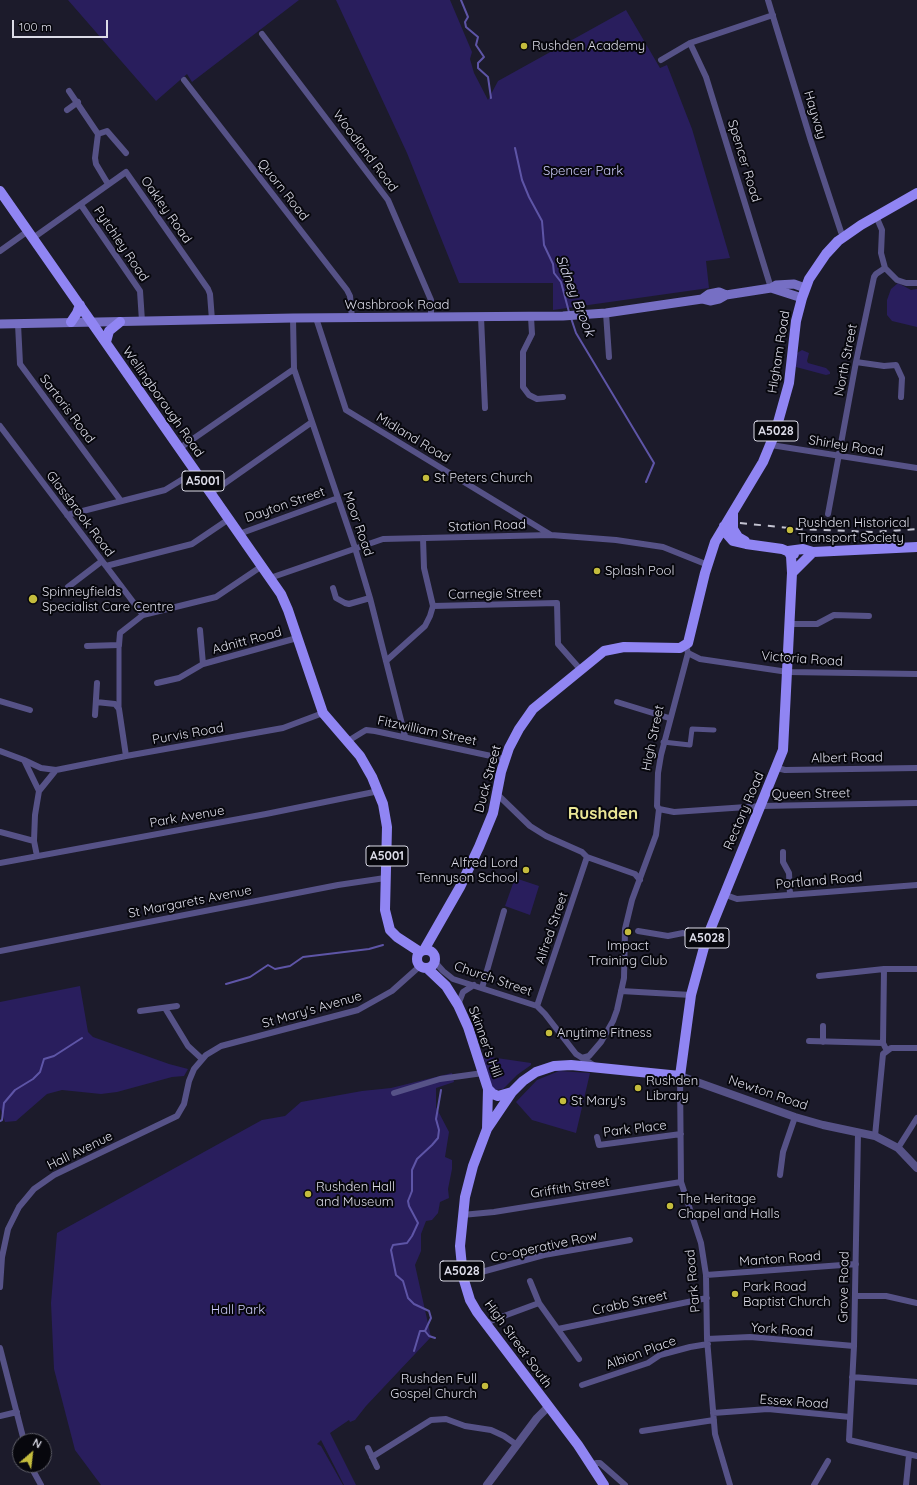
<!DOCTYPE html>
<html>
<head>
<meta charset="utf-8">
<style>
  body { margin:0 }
  #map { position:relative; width:917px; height:1485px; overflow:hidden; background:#1c1b2b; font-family:Quicksand,sans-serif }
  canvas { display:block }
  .north { position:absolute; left:12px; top:1433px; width:40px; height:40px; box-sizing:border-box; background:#07070d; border:1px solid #5c5c65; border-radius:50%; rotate:28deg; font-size:11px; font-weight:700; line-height:16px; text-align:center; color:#dcdce8 }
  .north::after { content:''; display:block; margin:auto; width:14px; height:18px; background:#c4bc3d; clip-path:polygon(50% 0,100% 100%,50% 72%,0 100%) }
  .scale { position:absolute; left:12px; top:20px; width:96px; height:18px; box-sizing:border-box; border:2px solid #dcdce8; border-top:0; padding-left:5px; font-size:12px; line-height:14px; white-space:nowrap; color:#dcdce8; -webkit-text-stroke:3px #07070d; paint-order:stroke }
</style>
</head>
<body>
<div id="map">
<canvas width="917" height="1485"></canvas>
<div class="north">N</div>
<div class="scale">100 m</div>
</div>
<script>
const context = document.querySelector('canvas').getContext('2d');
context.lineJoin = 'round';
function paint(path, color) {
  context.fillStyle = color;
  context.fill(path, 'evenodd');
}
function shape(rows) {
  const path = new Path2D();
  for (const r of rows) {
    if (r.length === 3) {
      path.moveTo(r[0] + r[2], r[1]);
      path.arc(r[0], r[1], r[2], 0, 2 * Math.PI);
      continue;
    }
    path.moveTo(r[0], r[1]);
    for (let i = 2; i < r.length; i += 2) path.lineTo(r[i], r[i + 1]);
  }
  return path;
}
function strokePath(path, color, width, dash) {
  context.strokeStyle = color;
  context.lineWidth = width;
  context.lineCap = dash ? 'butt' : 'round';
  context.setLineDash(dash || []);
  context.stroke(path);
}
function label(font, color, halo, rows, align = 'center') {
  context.font = font + ' Quicksand,sans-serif';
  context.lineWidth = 4;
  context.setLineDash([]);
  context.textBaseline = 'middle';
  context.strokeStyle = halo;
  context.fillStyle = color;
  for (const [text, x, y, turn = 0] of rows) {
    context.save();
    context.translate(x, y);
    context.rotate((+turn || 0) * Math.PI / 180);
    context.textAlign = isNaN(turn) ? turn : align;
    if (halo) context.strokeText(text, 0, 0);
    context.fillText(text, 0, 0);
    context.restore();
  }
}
const green = shape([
  [68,0,299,0,192,82,187,74,156,101],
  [336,0,450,0,472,52,470,59,474,73,488,100,498,81,626,10,660,68,667,65,692,129,730,258,706,261,709,288,553,310,553,283,459,283,407,153],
  [898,283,911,290,917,289,917,327,892,321,887,315,887,300,891,289],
  [802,350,809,353,807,361,808,363,826,368,830,372,830,374,826,375,796,367,795,362,797,353],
  [515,878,539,886,530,915,505,906],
  [80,986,88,1032,93,1037,169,1064,188,1069,184,1076,172,1077,117,1092,101,1094,62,1090,47,1094,16,1121,5,1122,0,1108,0,1002],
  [483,1056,531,1063,531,1065,517,1075,503,1089,496,1090,492,1087],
  [559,1071,590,1073,576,1133,532,1120,516,1102,537,1080],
  [452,1073,454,1082,436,1088,436,1107,449,1132,445,1157,452,1160,452,1169,448,1189,449,1198,440,1202,438,1213,432,1220,426,1221,421,1234,421,1251,415,1265,431,1337,366,1406,355,1420,350,1422,349,1420,330,1433,356,1485,344,1485,321,1440,317,1444,321,1446,343,1485,101,1485,75,1450,54,1369,51,1303,57,1233,262,1120,285,1116,301,1102,362,1091,391,1088]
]);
const stream = shape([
  [461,0,468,17,465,22,466,27,478,37,476,45,484,57,478,63,478,68,488,77,491,98],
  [515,148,522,180,529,197,542,221,544,245,553,264,554,273,561,282,569,312],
  [571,318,576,333,654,463,646,482],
  [226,984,250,977,268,965,275,969,290,966,303,957,369,949,383,945],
  [0,1121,2,1120,4,1103,15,1090,33,1079,40,1072,44,1059,54,1056,82,1038],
  [425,1331,429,1336,435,1338],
  [414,1351,420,1331,425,1331,431,1318,429,1311,414,1304,408,1298,403,1281,396,1275,391,1250,393,1245,407,1243,412,1236,418,1223,409,1206,408,1201,412,1191,412,1170,417,1159,432,1145,438,1138,439,1130,436,1119,441,1090]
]);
const pedestrian = shape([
  [119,645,119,709],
  [663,742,690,745,692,729,714,730]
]);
const minor = shape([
  [768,0,811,141,841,232,844,236],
  [262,34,388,200,431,300,431,317],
  [690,43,706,77,771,288],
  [661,60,690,43,773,15],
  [184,80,347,290,350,296,352,318],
  [69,91,98,134,95,158,96,164,108,184],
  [67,110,78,102],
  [98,134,107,131,126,153],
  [81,205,140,291,142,321],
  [876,216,882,230,881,253,885,268,897,280,906,283,917,283],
  [33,238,126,172,208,289,210,294,212,320],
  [0,251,28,231],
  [606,313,609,357],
  [481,317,485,408],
  [531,317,532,334,523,352,523,387,529,395,537,399,563,397],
  [293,318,294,369,355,548,370,598,405,736],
  [316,318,346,410,551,535],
  [18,324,20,364,121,501],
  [856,362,884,366,896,365,902,378,901,397],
  [0,426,143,615],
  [771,445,917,468],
  [180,448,294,369],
  [211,493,312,422],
  [828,514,856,362,874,277,876,274,885,268],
  [67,515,165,490,196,471],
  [239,534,338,498],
  [106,566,192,544,229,519],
  [270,578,383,539,551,535,616,540,663,547,708,565],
  [68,587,102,561],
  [333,588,336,598,345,603,349,604,370,598],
  [433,606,557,603,558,644,580,669],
  [789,624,817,624,834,615,869,616],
  [200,630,203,664],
  [87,646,119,645,120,633,143,615,216,597,262,566],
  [688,653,700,659,788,672,917,674],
  [386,661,425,626,430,616,433,606,424,568,423,538],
  [157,683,179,678,203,664,297,638],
  [0,701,30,710],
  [96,702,115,704,119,709,126,756],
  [617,702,669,718],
  [95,715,97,683],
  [348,741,361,733,366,730,375,731,505,759],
  [0,751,24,760,39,791,35,815,34,841,37,856],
  [24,760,41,768,56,770],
  [777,768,785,770,917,768],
  [39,791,56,770,126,756,283,728,323,713],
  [497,794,530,826,546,836,582,852,587,857,635,874,640,880],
  [659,809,674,812,761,806,917,803],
  [0,832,34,841],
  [783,852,783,862,789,873,790,895],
  [0,863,266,814,379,791],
  [723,894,737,899,917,885],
  [638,931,668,936,683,933,706,940],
  [0,951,338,885,385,878],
  [434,961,443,971,453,979,537,1006,545,1014,576,1054,595,1066],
  [884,969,883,1043,886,1049],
  [819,976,884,969,917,969],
  [482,988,504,911],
  [621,991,691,995],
  [458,1005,463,992,474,985],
  [537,1006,587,857],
  [165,1008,188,1046,202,1059],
  [140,1011,177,1006],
  [823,1026,823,1042],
  [809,1041,883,1043],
  [582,1058,589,1056,601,1042,613,1021,617,1010,624,978,625,929,632,900,656,835,659,809,657,806,658,773,661,755,688,653,686,646],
  [680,1076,681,1182,701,1243,706,1275,707,1339,715,1434,730,1485],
  [394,1093,440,1079,483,1073],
  [858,1133,854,1346,849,1440,917,1456],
  [875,1136,883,1054,891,1048,917,1048],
  [597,1137,599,1145,681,1134],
  [898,1148,917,1118],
  [780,1175,783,1152,795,1117],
  [462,1215,494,1212,681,1182],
  [706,1275,856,1264],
  [463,1277,544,1255,630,1240],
  [530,1281,539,1303,579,1359],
  [0,1287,2,1257,8,1229,19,1207,34,1189,54,1175,177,1116,184,1104,189,1081,194,1069,206,1055,221,1046,358,1010,392,991,420,966],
  [855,1296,886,1296,917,1303],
  [486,1324,493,1320,539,1303],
  [558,1329,707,1298],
  [707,1339,750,1337,854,1346],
  [0,1348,24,1441],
  [852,1377,917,1382],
  [582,1385,648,1363,660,1355,690,1347,708,1344],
  [713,1413,768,1409,850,1417],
  [0,1416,17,1412],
  [642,1431,714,1420],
  [368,1448,377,1467],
  [372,1457,431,1420,446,1419,465,1426,491,1430,504,1436,517,1445],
  [30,1465,41,1485],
  [593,1465,596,1463,600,1463,625,1485],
  [814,1485,828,1461],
  [906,1485,909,1455]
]);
const tertiary = shape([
  [680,1076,795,1117,823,1125,875,1136,898,1148,917,1168],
  [487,1485,537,1418,548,1407]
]);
const secondary = shape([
  [771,288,802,298],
  [702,299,709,294,719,292,726,295],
  [0,324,293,318,563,316,606,313,702,299,710,301,719,299,726,295,771,288,776,285,794,284,805,288]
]);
const primary = shape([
  [0,191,281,594,288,610,323,713,360,756,372,777,383,804,387,827,385,910,390,930,397,937,420,952],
  [71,322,77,313,80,305],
  [106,342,109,331,120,322],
  [733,513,733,529,738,537,745,541],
  [724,526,726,533,733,541,746,544,782,549,794,554],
  [788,551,803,549,813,552],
  [792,573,813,552,917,547],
  [424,950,460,887,479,847,493,813,501,772,509,748,519,729,533,709,604,651,624,647,680,648,688,643,705,573,715,542,763,462,775,433,789,383,796,321,802,298,809,279,826,254,838,241,861,225,917,193],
  [426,959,9],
  [427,968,446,986,458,1005,468,1027,488,1089,487,1129],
  [488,1089,493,1094,498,1096,512,1092],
  [604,1485,578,1445,477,1312,470,1300,463,1277,460,1246,465,1197,473,1166,487,1129,512,1092,523,1081,536,1072,554,1066,571,1065,680,1076,691,995,706,940,783,750,792,573,791,556,788,551]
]);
const rail = shape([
  [740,523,799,529,874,532,917,529]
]);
const markers = [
  [524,46,4,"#c4bc3d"],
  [426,478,4,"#c4bc3d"],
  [790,530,4,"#c4bc3d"],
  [597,571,4,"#c4bc3d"],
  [33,599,5,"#c4bc3d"],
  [526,870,4,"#c4bc3d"],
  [628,932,4,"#c4bc3d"],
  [549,1033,4,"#c4bc3d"],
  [638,1088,4,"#c4bc3d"],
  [563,1101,4,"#c4bc3d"],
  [308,1194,4,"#c4bc3d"],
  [670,1206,4,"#c4bc3d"],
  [735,1294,4,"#c4bc3d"],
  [485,1386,4,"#c4bc3d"]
];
const shields = [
  [776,431,44],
  [203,481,42],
  [387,856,42],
  [707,938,44],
  [462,1271,44]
];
const shieldNames = [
  ["A5028",776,431],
  ["A5001",203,481],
  ["A5001",387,856],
  ["A5028",707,938],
  ["A5028",462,1271]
];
const poiNames = [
  ["Rushden Academy",532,46],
  ["St Peters Church",434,478],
  ["Rushden Historical",798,523],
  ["Transport Society",798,538],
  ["Splash Pool",605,571],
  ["Spinneyfields",42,592],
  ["Specialist Care Centre",42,607],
  ["Alfred Lord",518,863,"right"],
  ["Tennyson School",518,878,"right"],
  ["Impact",628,946,"center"],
  ["Training Club",628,961,"center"],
  ["Anytime Fitness",557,1033],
  ["Rushden",646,1081],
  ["Library",646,1096],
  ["St Mary's",571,1101],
  ["Rushden Hall",316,1187],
  ["and Museum",316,1202],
  ["The Heritage",678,1199],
  ["Chapel and Halls",678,1214],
  ["Park Road",743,1287],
  ["Baptist Church",743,1302],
  ["Rushden Full",477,1379,"right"],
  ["Gospel Church",477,1394,"right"]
];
const streetNames = [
  ["Hayway",815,115,73],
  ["Woodland Road",365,151,53],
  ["Spencer Road",744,161,73],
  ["Quorn Road",283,190,52],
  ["Oakley Road",166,210,55],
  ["Pytchley Road",121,244,56],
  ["Washbrook Road",397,305],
  ["Higham Road",779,352,-81],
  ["North Street",846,360,-79],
  ["Wellingborough Road",163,402,55],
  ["Sartoris Road",67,409,53],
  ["Midland Road",413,438,31],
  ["Shirley Road",846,446,9],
  ["Dayton Street",285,505,-19],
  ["Glassbrook Road",80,514,53],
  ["Moor Road",358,524,71],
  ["Station Road",487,526,-2],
  ["Carnegie Street",495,594,-1],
  ["Adnitt Road",247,641,-15],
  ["Victoria Road",802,659,4],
  ["Fitzwilliam Street",427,731,12],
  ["Purvis Road",188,734,-10],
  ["High Street",653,738,-78],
  ["Albert Road",847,758,-1],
  ["Duck Street",488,779,-75],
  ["Queen Street",811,794,-1],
  ["Rectory Road",744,811,-67],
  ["Park Avenue",187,817,-10],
  ["Portland Road",819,881,-5],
  ["St Margarets Avenue",190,902,-11],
  ["Alfred Street",552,928,-71],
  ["Church Street",493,979,19],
  ["St Mary's Avenue",312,1010,-16],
  ["Skinner's Hill",485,1042,70],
  ["Newton Road",768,1093,19],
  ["Park Place",635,1129,-7],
  ["Hall Avenue",80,1151,-26],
  ["Griffith Street",570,1188,-9],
  ["Co-operative Row",544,1247,-12],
  ["Manton Road",780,1259,-4],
  ["Park Road",693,1281,-95],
  ["Grove Road",844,1287,-89],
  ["Crabb Street",630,1303,-12],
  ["York Road",782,1330,4],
  ["High Street South",518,1344,54],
  ["Albion Place",641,1353,-20],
  ["Essex Road",794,1402,4]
];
const parkNames = [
  ["Spencer Park",583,171],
  ["Hall Park",238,1310]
];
const waterNames = [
  ["Sidney Brook",575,296,69]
];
const districtNames = [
  ["Rushden",603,814]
];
paint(green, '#291e5d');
strokePath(stream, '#5e55a7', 2);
strokePath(pedestrian, '#565287', 5);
strokePath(minor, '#565287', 6);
strokePath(tertiary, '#565287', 8);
strokePath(secondary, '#766fc4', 9);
strokePath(primary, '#9085f3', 10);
strokePath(rail, '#c4c4d1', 2, [7, 7]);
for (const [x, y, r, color] of markers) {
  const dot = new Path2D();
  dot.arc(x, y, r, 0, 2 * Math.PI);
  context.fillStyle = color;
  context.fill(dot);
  strokePath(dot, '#07070d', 1.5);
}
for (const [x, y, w] of shields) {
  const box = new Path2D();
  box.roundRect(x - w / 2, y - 10, w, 20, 3);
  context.fillStyle = '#07070d';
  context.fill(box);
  strokePath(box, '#dcdce8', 1);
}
label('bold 12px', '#dcdce8', null, shieldNames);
label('13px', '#dcdce8', '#07070d', poiNames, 'left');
label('13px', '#dcdce8', '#07070d', streetNames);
label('13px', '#cccbf8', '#07070d', parkNames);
label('italic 14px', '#dad9f1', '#07070d', waterNames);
label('bold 17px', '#eae696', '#07070d', districtNames);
</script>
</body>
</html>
